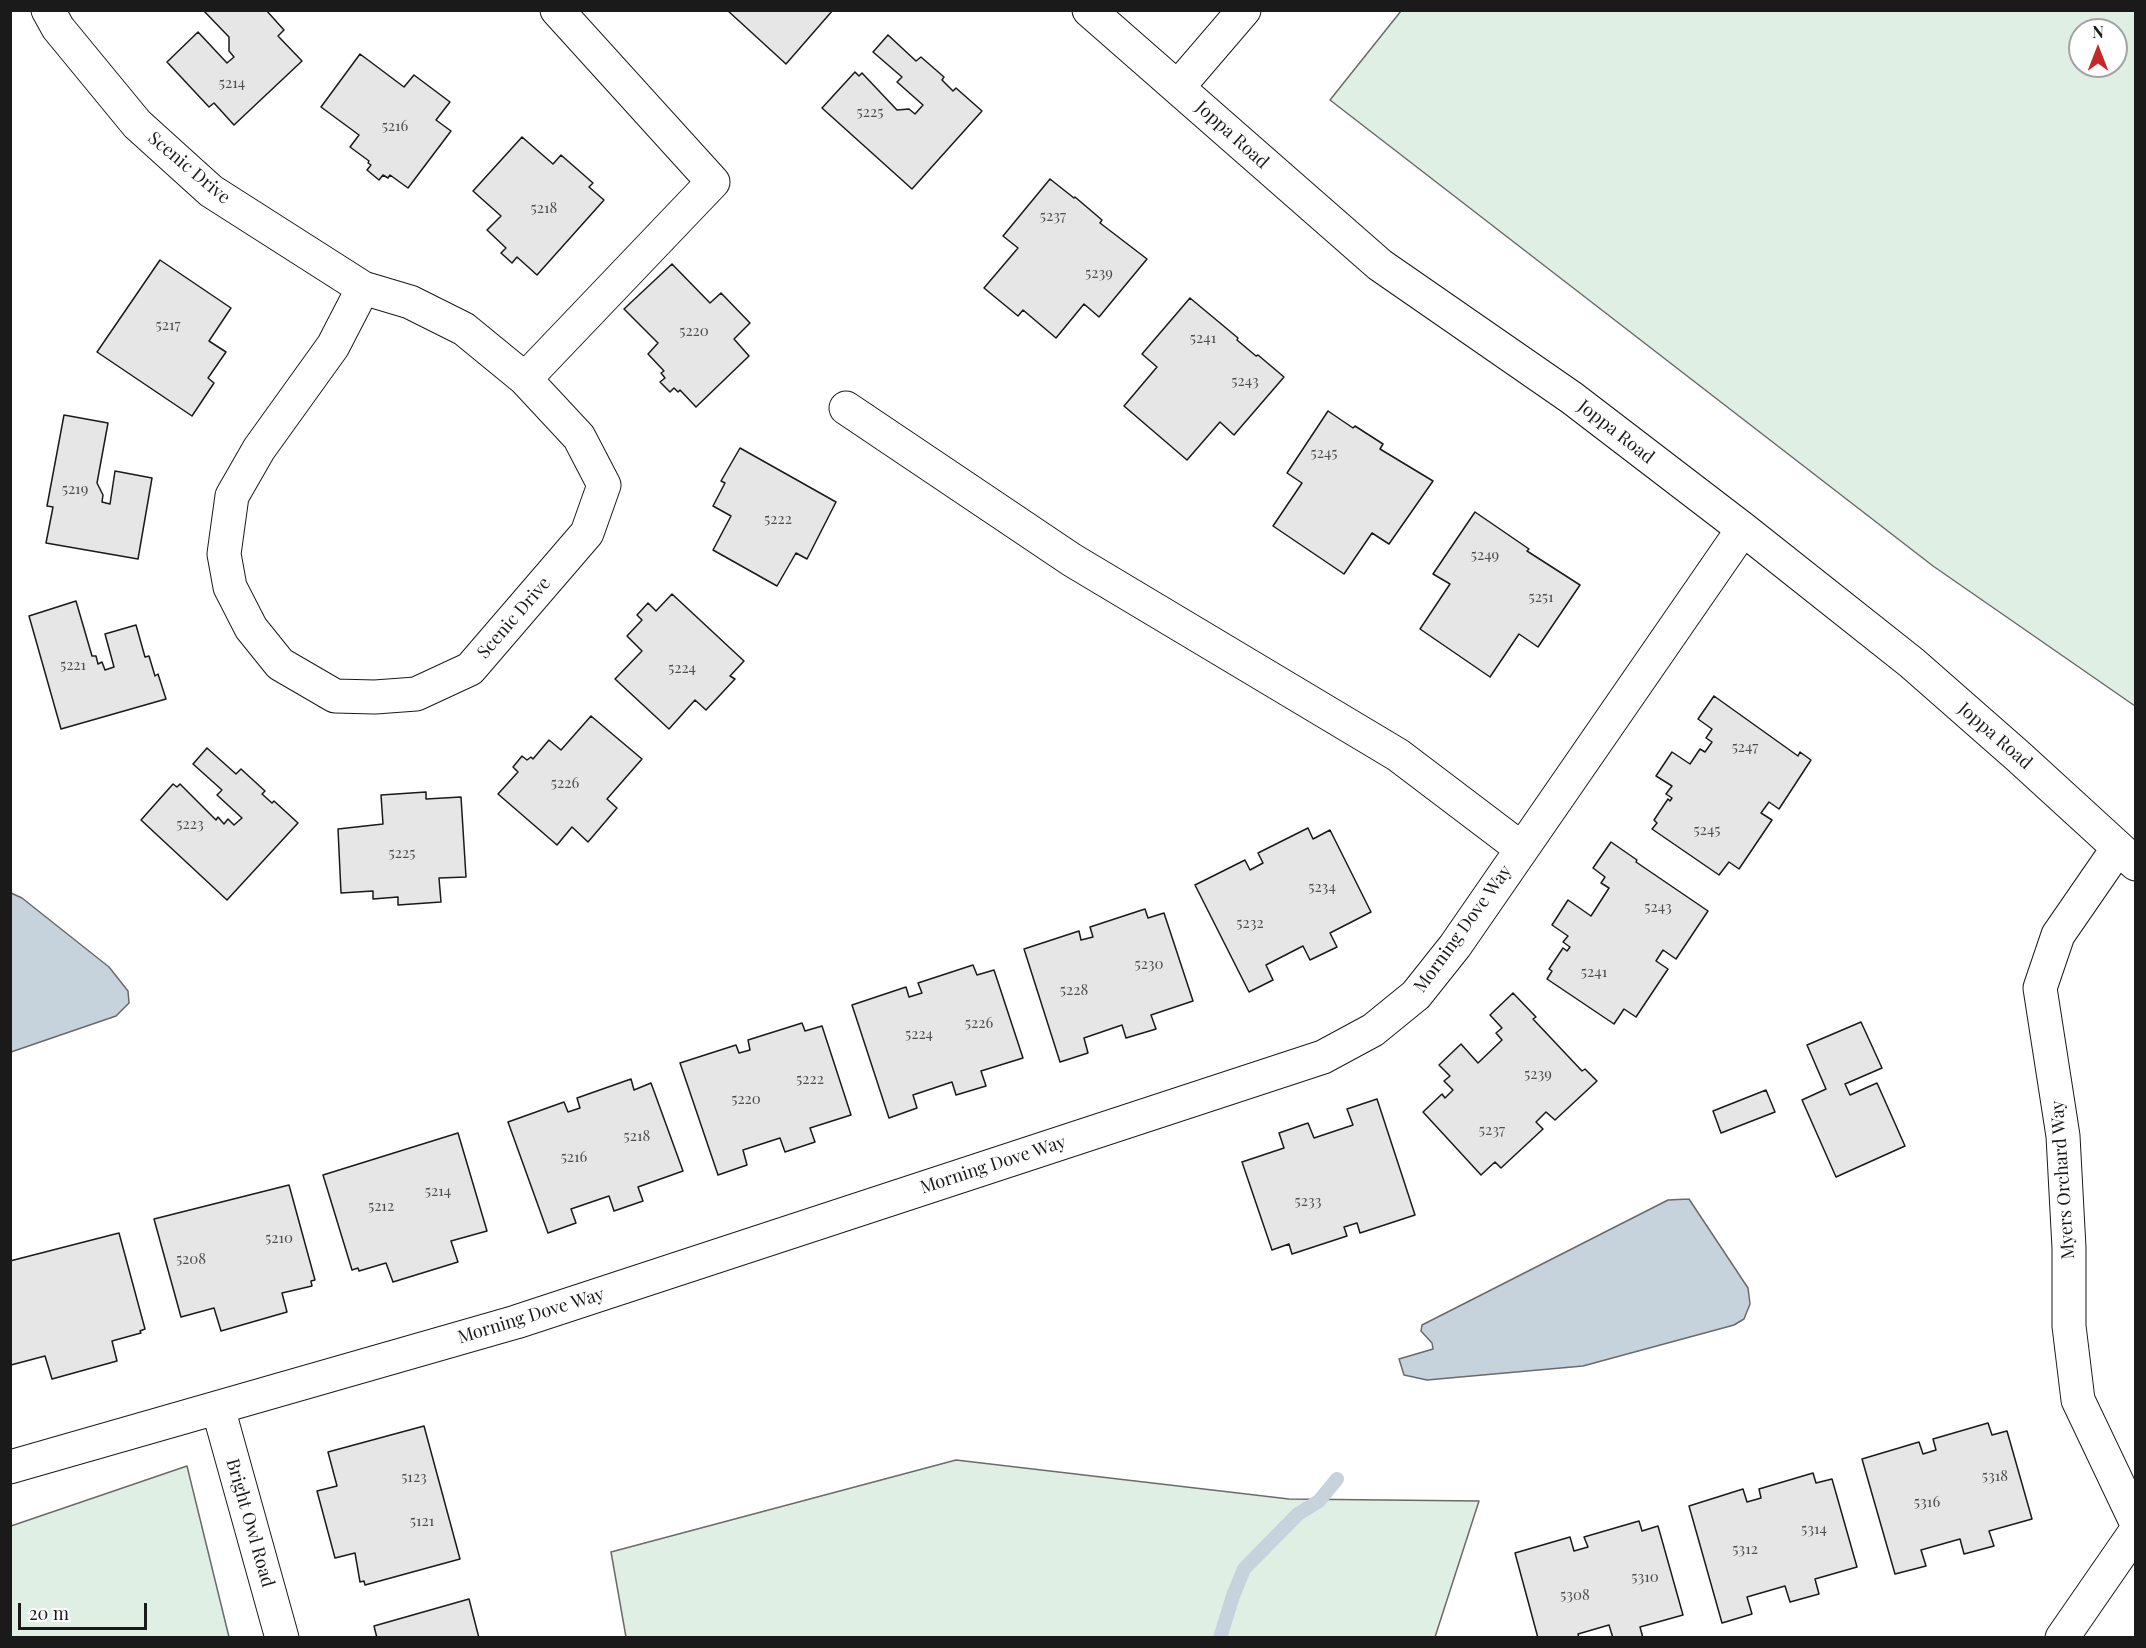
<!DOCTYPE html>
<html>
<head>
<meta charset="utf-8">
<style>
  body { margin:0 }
  #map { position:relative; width:2146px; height:1648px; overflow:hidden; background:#fff; font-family:"Playfair Display",serif }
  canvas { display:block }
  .frame { position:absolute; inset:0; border:12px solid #1a1a1a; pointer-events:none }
  .north { position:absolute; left:2068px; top:18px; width:60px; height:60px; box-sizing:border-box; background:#fff; border:2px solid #a3a3a3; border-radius:50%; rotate:0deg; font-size:16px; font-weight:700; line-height:24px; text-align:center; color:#1a1a1a }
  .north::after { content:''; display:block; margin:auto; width:21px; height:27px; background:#c62828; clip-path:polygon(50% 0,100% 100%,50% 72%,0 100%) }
  .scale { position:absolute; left:18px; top:1603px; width:129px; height:27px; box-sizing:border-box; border:3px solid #1a1a1a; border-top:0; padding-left:8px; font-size:18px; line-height:21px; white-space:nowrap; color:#1a1a1a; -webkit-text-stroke:4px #fff; paint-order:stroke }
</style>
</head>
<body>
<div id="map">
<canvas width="2146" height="1648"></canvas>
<div class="frame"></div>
<div class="north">N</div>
<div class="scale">20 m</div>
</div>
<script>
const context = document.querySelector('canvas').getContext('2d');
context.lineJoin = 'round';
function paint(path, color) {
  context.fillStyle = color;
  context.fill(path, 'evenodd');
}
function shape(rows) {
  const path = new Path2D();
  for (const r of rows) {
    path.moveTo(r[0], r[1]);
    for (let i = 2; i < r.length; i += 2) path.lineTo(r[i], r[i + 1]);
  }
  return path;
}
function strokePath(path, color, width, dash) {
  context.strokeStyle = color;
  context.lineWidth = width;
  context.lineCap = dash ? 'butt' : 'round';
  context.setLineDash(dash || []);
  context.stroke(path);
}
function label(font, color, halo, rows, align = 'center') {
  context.font = font + ' "Playfair Display",serif';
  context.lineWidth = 4.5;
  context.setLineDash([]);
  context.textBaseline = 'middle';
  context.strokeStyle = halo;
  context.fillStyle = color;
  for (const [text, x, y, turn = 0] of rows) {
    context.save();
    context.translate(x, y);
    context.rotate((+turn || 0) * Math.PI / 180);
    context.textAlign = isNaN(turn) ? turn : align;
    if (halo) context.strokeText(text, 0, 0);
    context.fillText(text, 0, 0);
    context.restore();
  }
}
const green = shape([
  [1401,11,2135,11,2135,706,1933,566,1330,100,1401,11],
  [2080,30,2116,30,2116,66,2080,66,2080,30],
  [956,1460,1289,1499,1479,1501,1435,1637,626,1637,611,1552,956,1460],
  [187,1466,229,1637,11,1637,11,1526,187,1466]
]);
const water = shape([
  [11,893,22,898,109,967,128,991,129,1003,116,1016,11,1052,11,893],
  [1689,1199,1748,1288,1750,1304,1744,1319,1734,1325,1583,1366,1427,1380,1404,1375,1399,1359,1433,1349,1432,1343,1421,1331,1422,1325,1668,1200,1689,1199]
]);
const stream = shape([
  [1220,1638,1233,1596,1244,1569,1298,1514,1319,1501,1337,1479]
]);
const building = shape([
  [203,10,266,10,284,30,278,36,302,61,234,125,214,103,209,107,167,62,198,32,227,63,234,57,229,51,229,37,203,10],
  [727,10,833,10,786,64,727,10],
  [888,35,916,61,921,57,944,77,942,80,953,91,956,88,982,111,912,189,822,108,855,72,859,76,862,73,897,110,909,109,915,114,923,105,897,82,902,77,873,52,888,35],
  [360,54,404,87,414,75,450,102,436,120,451,131,408,188,390,175,388,178,383,175,379,180,367,170,371,165,368,163,369,161,350,147,359,135,321,107,360,54],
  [522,137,553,164,561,155,593,183,589,187,604,200,537,275,517,257,512,263,501,253,506,248,487,230,501,216,473,191,522,137],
  [1050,179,1074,198,1075,197,1102,220,1100,223,1147,259,1099,317,1084,304,1056,338,1023,310,1018,316,984,288,1018,248,1003,236,1050,179],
  [160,260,231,308,209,341,226,352,208,378,214,383,192,416,97,352,160,260],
  [672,264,710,303,721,293,750,323,734,339,749,356,696,407,680,390,678,392,674,388,670,392,660,382,665,378,661,373,664,371,648,354,658,343,624,309,672,264],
  [1190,298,1238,338,1237,340,1256,356,1258,355,1284,377,1234,435,1220,422,1187,460,1124,406,1157,367,1142,354,1190,298],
  [1328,411,1353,428,1355,426,1383,444,1380,449,1433,481,1389,544,1372,533,1344,574,1273,526,1302,483,1287,473,1328,411],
  [64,415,108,423,97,483,103,495,102,502,110,504,115,471,152,478,138,559,46,543,53,507,47,506,64,415],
  [740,448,836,502,807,559,796,553,777,586,713,550,731,516,713,506,725,483,721,481,740,448],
  [1475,512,1529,549,1527,551,1580,585,1538,647,1519,634,1490,677,1420,629,1450,584,1433,574,1475,512],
  [672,594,744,661,730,676,735,679,706,710,695,700,669,729,615,679,642,651,627,636,642,620,637,615,648,603,656,611,672,594],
  [76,601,92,656,96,656,98,664,102,662,105,670,114,667,105,634,136,625,145,657,149,656,155,676,158,674,166,699,61,729,29,616,76,601],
  [1714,696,1798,756,1800,752,1811,760,1779,809,1769,802,1761,813,1772,820,1739,869,1729,862,1719,875,1652,829,1657,823,1654,820,1668,799,1670,801,1672,798,1666,794,1672,786,1656,776,1672,752,1690,764,1700,749,1705,752,1712,742,1706,738,1712,729,1698,719,1714,696],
  [591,716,642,759,607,799,617,808,588,842,572,827,557,845,498,794,518,772,513,767,522,756,527,760,531,757,533,759,549,740,561,750,591,716],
  [207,748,236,774,241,769,265,791,262,794,272,803,274,801,298,823,227,900,141,820,173,784,177,787,180,784,216,820,218,817,224,824,228,819,234,825,242,818,217,795,222,790,193,764,207,748],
  [426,792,426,799,461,797,466,877,439,878,441,902,398,905,398,897,373,899,373,891,341,893,338,829,383,824,381,795,426,792],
  [1308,828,1313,839,1330,830,1371,912,1330,933,1337,947,1310,960,1303,946,1266,965,1273,980,1249,992,1195,885,1245,860,1250,870,1263,863,1258,853,1308,828],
  [1611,842,1637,860,1636,862,1708,911,1676,959,1663,950,1656,961,1668,969,1636,1017,1624,1009,1614,1024,1547,979,1552,971,1549,969,1563,948,1567,951,1570,947,1563,942,1568,936,1552,925,1568,900,1591,916,1609,888,1601,883,1605,877,1593,868,1611,842],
  [1145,909,1148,918,1164,913,1193,1001,1151,1015,1156,1029,1126,1038,1122,1025,1084,1038,1088,1053,1060,1062,1024,949,1079,931,1081,940,1093,937,1090,927,1145,909],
  [973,965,977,975,994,970,1023,1058,981,1071,986,1086,956,1095,952,1082,913,1095,917,1108,889,1118,852,1005,906,987,909,997,922,993,918,983,973,965],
  [1513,993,1536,1017,1533,1019,1582,1071,1585,1069,1597,1081,1555,1120,1546,1112,1536,1122,1543,1129,1501,1168,1495,1162,1481,1175,1423,1112,1442,1094,1445,1098,1453,1090,1444,1081,1450,1076,1439,1065,1461,1044,1478,1063,1502,1040,1496,1033,1502,1028,1490,1015,1513,993],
  [1861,1022,1882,1068,1845,1084,1850,1095,1877,1083,1905,1146,1836,1177,1802,1100,1826,1089,1807,1045,1861,1022],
  [802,1023,805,1031,822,1026,851,1115,810,1128,815,1142,785,1152,780,1138,743,1150,747,1165,718,1175,680,1063,736,1045,739,1053,750,1050,748,1040,802,1023],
  [631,1079,634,1090,651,1083,683,1171,638,1187,643,1201,614,1211,609,1196,571,1209,576,1223,548,1233,508,1122,564,1102,568,1112,580,1108,577,1098,631,1079],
  [1766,1090,1775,1112,1721,1133,1713,1111,1766,1090],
  [1377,1099,1415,1215,1360,1233,1357,1223,1344,1227,1347,1236,1292,1254,1289,1244,1272,1250,1242,1162,1284,1148,1279,1133,1308,1123,1314,1138,1353,1125,1347,1109,1377,1099],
  [458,1133,487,1231,451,1241,458,1262,393,1282,386,1263,359,1271,358,1268,352,1270,323,1175,458,1133],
  [289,1185,315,1280,311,1281,312,1286,282,1293,287,1312,221,1331,214,1308,181,1317,154,1219,289,1185],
  [119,1233,145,1329,140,1331,141,1333,112,1341,117,1361,52,1379,45,1356,11,1365,10,1261,119,1233],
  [1988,1423,1992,1435,2007,1431,2032,1519,1989,1531,1994,1546,1964,1554,1960,1539,1921,1550,1926,1566,1895,1574,1862,1459,1919,1442,1923,1454,1936,1450,1933,1439,1988,1423],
  [424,1426,460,1559,365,1585,364,1581,360,1582,355,1553,335,1558,317,1491,337,1486,328,1452,424,1426],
  [1813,1473,1816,1483,1832,1479,1857,1567,1815,1579,1819,1594,1790,1602,1785,1586,1747,1597,1752,1614,1722,1623,1689,1506,1743,1489,1747,1502,1761,1498,1759,1489,1813,1473],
  [1639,1521,1642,1531,1658,1526,1683,1615,1640,1627,1643,1638,1613,1638,1609,1625,1578,1634,1579,1638,1538,1638,1515,1553,1570,1537,1574,1551,1588,1547,1584,1537,1639,1521],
  [469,1599,479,1638,377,1638,374,1626,469,1599]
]);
const minor = shape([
  [48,10,58,28,137,124,211,191,363,288,410,302,464,329,525,379,579,437,604,485,587,533,470,669,416,694,375,697,335,696,280,664,251,628,230,587,224,554,232,496,259,449,333,346,363,288],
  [1089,10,1380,265,1572,398,1743,529,1912,663,2019,757,2136,864],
  [1178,87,1244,10],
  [525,379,713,182,557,10],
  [846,408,1072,560,1398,755,1522,849],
  [2118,848,2058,935,2040,988,2063,1136,2069,1248,2069,1326,2078,1400,2136,1522],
  [218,1408,282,1638],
  [10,1467,516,1322,1323,1057,1373,1030,1416,995,1455,946,1743,529],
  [2062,1638,2136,1531]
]);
const numberNames = [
  ["5214",232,83],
  ["5225",870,112],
  ["5216",395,126],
  ["5218",544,208],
  ["5237",1053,216],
  ["5239",1099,273],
  ["5217",168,325],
  ["5220",694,331],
  ["5241",1203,338],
  ["5243",1245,381],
  ["5245",1324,453],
  ["5219",75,489],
  ["5222",778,519],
  ["5249",1485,555],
  ["5251",1541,597],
  ["5221",73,665],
  ["5224",682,668],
  ["5247",1745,747],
  ["5226",565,783],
  ["5223",190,824],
  ["5245",1707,830],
  ["5225",402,853],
  ["5234",1322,887],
  ["5243",1658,907],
  ["5232",1250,923],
  ["5230",1149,964],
  ["5241",1594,972],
  ["5228",1074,990],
  ["5226",979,1023],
  ["5224",919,1034],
  ["5239",1538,1074],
  ["5222",810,1079],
  ["5220",746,1099],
  ["5237",1492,1130],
  ["5218",637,1136],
  ["5216",574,1157],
  ["5214",438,1191],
  ["5233",1308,1201],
  ["5212",381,1206],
  ["5210",279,1238],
  ["5208",191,1259],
  ["5318",1995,1476],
  ["5123",414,1477],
  ["5316",1927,1502],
  ["5121",422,1521],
  ["5314",1814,1529],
  ["5312",1745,1549],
  ["5310",1645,1577],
  ["5308",1575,1595]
];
const streetNames = [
  ["Joppa Road",1232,135,42],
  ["Scenic Drive",189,168,40],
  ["Joppa Road",1616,432,38],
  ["Scenic Drive",514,618,-49],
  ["Joppa Road",1995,736,41],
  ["Morning Dove Way",1463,929,-54],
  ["Morning Dove Way",993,1165,-18],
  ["Myers Orchard Way",2063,1180,-94],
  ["Morning Dove Way",531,1316,-17],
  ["Bright Owl Road",250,1523,74]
];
paint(green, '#e0efe3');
strokePath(green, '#6a6a6a', 1.5);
paint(water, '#c6d2dc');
strokePath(water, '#6a6a6a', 1.5);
strokePath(stream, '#c6d2dc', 14);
paint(building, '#e6e6e6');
strokePath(building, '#1a1a1a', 1.5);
strokePath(minor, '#1a1a1a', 35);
strokePath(minor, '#fff', 33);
label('15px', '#4d4d4d', null, numberNames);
label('18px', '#1a1a1a', '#fff', streetNames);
</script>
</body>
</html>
